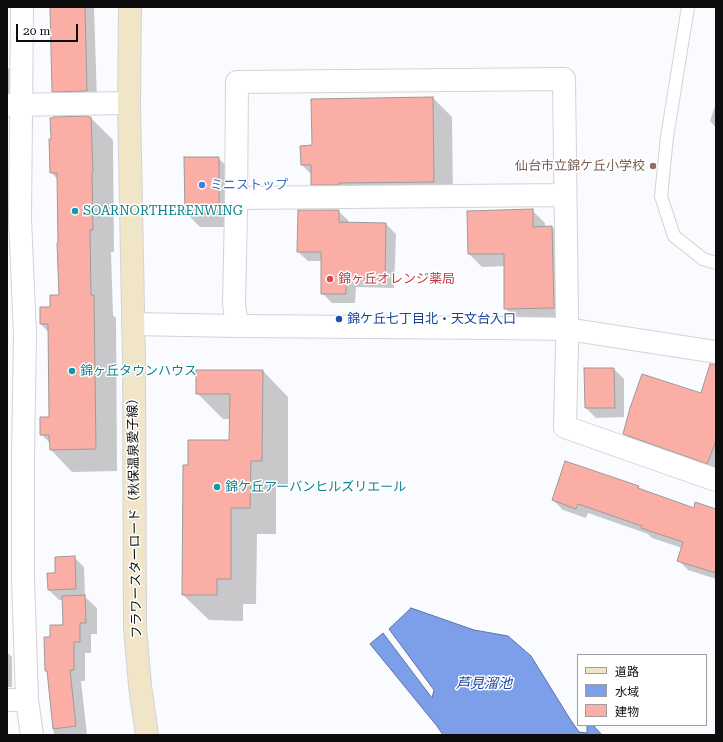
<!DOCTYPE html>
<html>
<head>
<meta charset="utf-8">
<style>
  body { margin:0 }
  #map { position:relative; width:723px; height:742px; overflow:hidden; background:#fafbfe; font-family:"Roboto Serif","Noto Sans JP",serif }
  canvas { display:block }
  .frame { position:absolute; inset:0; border:8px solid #0d0d0e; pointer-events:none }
  .legend { position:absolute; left:577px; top:654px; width:130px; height:72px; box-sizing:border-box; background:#fff; border:1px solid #9e9e9f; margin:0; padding:5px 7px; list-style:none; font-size:12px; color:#0d0d0e }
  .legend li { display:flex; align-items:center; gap:8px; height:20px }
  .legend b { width:20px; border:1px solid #9e9e9f }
  .scale { position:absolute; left:16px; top:24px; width:62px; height:18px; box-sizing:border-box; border:2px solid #0d0d0e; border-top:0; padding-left:5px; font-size:12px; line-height:14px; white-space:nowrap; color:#0d0d0e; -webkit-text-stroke:3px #fff; paint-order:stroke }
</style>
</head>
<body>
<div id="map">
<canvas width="723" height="742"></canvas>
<div class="frame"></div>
<ul class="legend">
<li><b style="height:5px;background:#f0e5c6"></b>道路</li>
<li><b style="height:11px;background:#7d9fe9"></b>水域</li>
<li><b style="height:11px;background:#fbaea5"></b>建物</li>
</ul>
<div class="scale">20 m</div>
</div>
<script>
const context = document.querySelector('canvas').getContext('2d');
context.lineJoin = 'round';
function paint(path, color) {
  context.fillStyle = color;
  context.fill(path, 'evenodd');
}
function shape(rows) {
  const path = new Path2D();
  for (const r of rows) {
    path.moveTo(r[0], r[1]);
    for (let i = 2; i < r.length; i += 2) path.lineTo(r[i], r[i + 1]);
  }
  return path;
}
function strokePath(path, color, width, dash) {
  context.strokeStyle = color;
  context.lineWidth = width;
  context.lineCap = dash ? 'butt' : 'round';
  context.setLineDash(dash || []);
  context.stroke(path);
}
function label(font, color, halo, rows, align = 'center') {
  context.font = font + ' "Roboto Serif","Noto Sans JP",serif';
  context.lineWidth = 3;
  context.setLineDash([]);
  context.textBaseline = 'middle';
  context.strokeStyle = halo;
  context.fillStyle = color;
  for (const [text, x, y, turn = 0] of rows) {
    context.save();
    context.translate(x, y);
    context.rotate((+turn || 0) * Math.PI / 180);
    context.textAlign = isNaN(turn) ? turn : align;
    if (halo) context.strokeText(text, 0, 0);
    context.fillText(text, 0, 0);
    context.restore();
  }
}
const water = shape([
  [411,608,474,630,508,636,531,656,570,719,579,732,587,733,587,725,593,725,602,735,443,735,437,726,370,644,383,633,432,698,434,690,389,629,411,608]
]);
const shadow = shape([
  [51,7,94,7,97,101,63,101,53,91],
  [7,67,15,74,15,100,7,101],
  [433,98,452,117,453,200,331,203,312,184,312,175,302,165,313,146],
  [716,103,716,128,710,121],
  [91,118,113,140,114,252,111,252,113,315,116,318,117,471,72,472,51,450,50,443,41,434,50,418,49,333,41,324,41,308,51,308,60,296,58,180,51,172],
  [218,158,233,172,233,227,200,227,186,213],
  [532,210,545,223,545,228,552,227,565,240,567,320,518,321,505,308,505,266,482,267,469,254],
  [338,211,348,220,348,223,386,224,396,234,394,288,356,287,355,303,332,303,322,293,322,261,308,261,298,252],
  [614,369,624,379,624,417,596,418,586,408],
  [263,371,288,397,288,487,276,487,276,534,257,534,256,604,243,604,243,621,209,620,183,595,189,466,230,441,230,419,223,419,197,393],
  [716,387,716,472,634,444,624,434],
  [638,487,643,491,694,509,716,510,716,579,688,570,679,561,682,548,652,538,648,534,588,513,586,518,563,510,553,500],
  [74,557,84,567,85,597,97,608,97,634,91,634,91,653,85,653,85,681,81,681,87,735,54,735,48,673,46,670,51,638,64,626,63,600,59,600,49,590,56,574],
  [7,652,12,657,12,687,7,687]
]);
const building = shape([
  [50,7,85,7,87,91,52,92,50,7],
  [433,97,434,182,339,183,339,185,311,185,311,165,301,165,300,146,312,145,311,99,433,97],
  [88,116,88,117,91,117,93,172,92,172,93,230,90,230,91,295,94,295,96,449,50,450,49,435,40,435,40,417,49,417,48,324,40,324,40,307,50,307,50,295,59,295,57,243,58,243,57,173,50,173,49,139,51,139,50,118,53,118,53,117,88,116],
  [184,157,219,157,219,213,185,213,184,157],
  [533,209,533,227,552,226,554,308,504,309,504,254,468,254,467,211,533,209],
  [298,210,339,210,339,222,386,223,385,279,346,278,346,294,321,294,321,252,297,252,298,210],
  [710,364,716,364,716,441,707,464,623,434,630,408,642,374,701,393,710,364],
  [584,368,614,368,615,408,585,408,584,368],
  [196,370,263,370,262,461,251,461,250,508,231,508,231,579,217,579,217,595,182,595,183,465,188,465,188,440,229,440,230,394,196,394,196,370],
  [565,461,639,486,638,488,694,508,695,502,716,509,716,573,677,561,683,542,641,528,642,526,578,504,576,509,552,500,565,461],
  [75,556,76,589,48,590,47,573,55,573,55,557,75,556],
  [85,595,86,623,80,623,80,642,74,642,74,670,70,670,76,726,53,729,47,671,45,671,44,637,50,637,50,625,63,625,62,596,85,595]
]);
const service = shape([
  [688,7,667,137,661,196,674,236,703,259,716,263]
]);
const minor = shape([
  [22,7,20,219,25,335,23,456,23,578,27,700,32,735],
  [7,105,129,103],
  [236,198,565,195],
  [237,326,234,304,236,210,237,82,564,79,567,315,567,346,565,427,716,480],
  [7,700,27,700]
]);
const tertiary = shape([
  [133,324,237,326,499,328,567,329,716,352]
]);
const secondary = shape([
  [130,7,129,103,134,361,135,628,140,686,147,735]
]);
const markers = [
  [653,166,4,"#8d6e63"],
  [202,185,4,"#3f7fe0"],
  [75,211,4,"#0f9aa8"],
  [330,279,4,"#e0444e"],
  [339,319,4,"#1a4fb4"],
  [72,371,4,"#0f9aa8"],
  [217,487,4,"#0f9aa8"]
];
const educationNames = [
  ["仙台市立錦ケ丘小学校",645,166]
];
const shopNames = [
  ["ミニストップ",210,185]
];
const cultureNames = [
  ["SOARNORTHERENWING",83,211],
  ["錦ヶ丘タウンハウス",80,371],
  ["錦ケ丘アーバンヒルズリエール",225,487]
];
const healthNames = [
  ["錦ヶ丘オレンジ薬局",338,279]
];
const transitNames = [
  ["錦ケ丘七丁目北・天文台入口",347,319]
];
const streetNames = [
  ["フラワースターロード（秋保温泉愛子線）",135,515,-91]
];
const waterNames = [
  ["芦見溜池",484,684]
];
paint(water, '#7d9fe9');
strokePath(water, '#5b73a7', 1);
paint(shadow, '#0003');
paint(building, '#fbaea5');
strokePath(building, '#9d9a99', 1);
strokePath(service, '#d2d3d6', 14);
strokePath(minor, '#d2d3d6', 24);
strokePath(tertiary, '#d2d3d6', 24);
strokePath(secondary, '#d2d3d6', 24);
strokePath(service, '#fff', 12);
strokePath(minor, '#fff', 22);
strokePath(tertiary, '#fff', 22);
strokePath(secondary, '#f0e5c6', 22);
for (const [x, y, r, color] of markers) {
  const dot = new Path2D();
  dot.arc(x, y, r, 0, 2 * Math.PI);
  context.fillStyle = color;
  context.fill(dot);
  strokePath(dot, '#fff', 1.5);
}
label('13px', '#785e54', '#fff', educationNames, 'right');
label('13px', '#366cbe', '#fff', shopNames, 'left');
label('13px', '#0d838f', '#fff', cultureNames, 'left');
label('13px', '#be3a42', '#fff', healthNames, 'left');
label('13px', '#164399', '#fff', transitNames, 'left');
label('13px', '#0d0d0e', '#fff', streetNames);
label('italic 14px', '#26489e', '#fff', waterNames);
</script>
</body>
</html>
